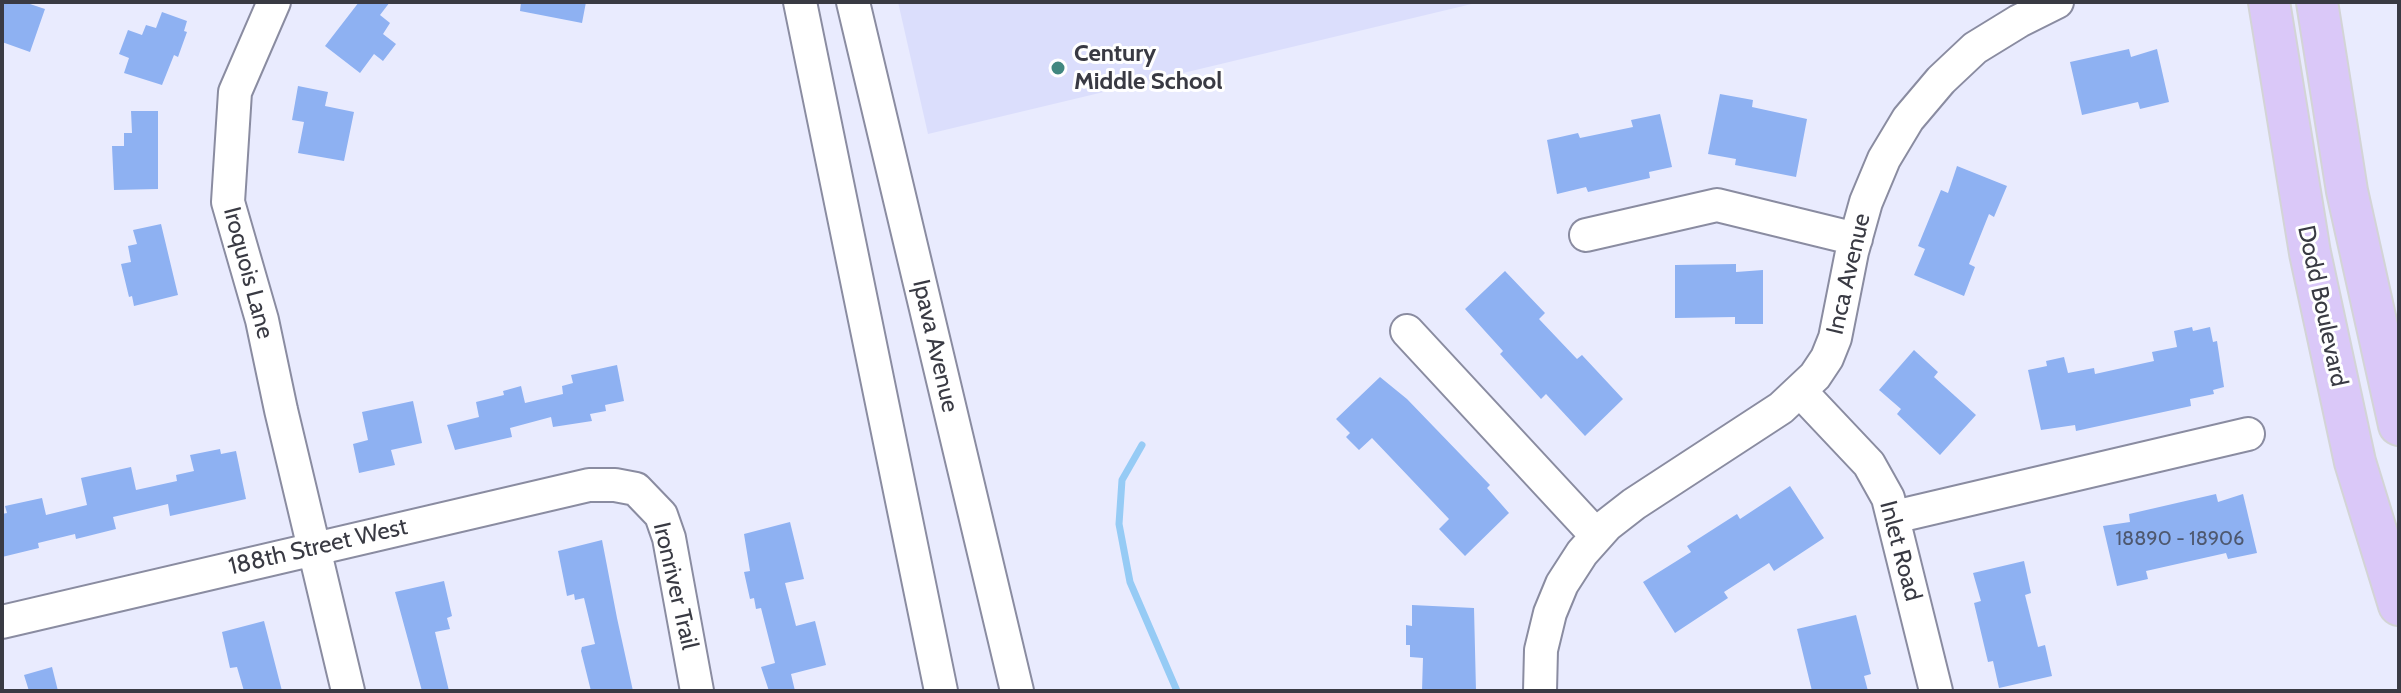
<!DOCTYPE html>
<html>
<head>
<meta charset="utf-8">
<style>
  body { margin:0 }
  #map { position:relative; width:2401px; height:693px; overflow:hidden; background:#e9ebfe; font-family:Cabin,sans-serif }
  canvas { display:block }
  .frame { position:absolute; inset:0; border:4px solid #393a43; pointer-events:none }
</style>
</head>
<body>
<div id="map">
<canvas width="2401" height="693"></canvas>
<div class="frame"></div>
</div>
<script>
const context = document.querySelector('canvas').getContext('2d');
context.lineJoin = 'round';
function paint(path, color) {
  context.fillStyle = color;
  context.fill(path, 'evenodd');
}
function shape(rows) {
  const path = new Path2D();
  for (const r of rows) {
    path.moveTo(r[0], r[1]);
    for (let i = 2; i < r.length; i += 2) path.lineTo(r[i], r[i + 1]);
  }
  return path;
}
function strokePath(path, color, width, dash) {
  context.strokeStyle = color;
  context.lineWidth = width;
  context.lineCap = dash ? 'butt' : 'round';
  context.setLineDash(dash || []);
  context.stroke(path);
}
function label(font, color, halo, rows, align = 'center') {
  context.font = font + ' Cabin,sans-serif';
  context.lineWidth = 6;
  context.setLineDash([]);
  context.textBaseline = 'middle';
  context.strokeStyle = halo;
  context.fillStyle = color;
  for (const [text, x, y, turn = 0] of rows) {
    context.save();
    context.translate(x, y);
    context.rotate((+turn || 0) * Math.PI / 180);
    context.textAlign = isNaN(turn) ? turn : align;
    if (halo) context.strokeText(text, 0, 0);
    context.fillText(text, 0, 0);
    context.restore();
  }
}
const built = shape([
  [898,2,1480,2,928,134]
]);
const stream = shape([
  [1142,445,1122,480,1119,524,1130,582,1177,691]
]);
const building = shape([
  [2,2,24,2,45,9,30,52,2,42],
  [359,2,390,2,380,15,390,23,383,34,396,44,383,61,374,54,360,73,325,46],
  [521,2,586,2,582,23,520,11],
  [162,12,187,21,184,31,187,32,178,57,174,55,162,85,124,73,129,58,119,54,128,30,142,35,146,25,156,28],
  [2129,49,2131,57,2157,49,2169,102,2140,109,2138,102,2082,115,2070,62],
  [298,86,328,92,325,106,354,112,344,161,298,153,304,122,292,120],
  [1720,94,1753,100,1752,107,1807,119,1796,177,1735,165,1736,159,1708,154],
  [131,111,158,111,158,189,114,190,112,146,124,146,124,133,132,133],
  [1660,114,1672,167,1649,172,1650,178,1588,192,1586,187,1557,194,1547,140,1578,133,1580,138,1633,127,1631,120],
  [1957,166,2007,186,1994,217,1989,214,1969,264,1975,267,1964,296,1914,275,1925,249,1918,246,1941,190,1948,193],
  [161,224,178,295,134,306,132,296,129,297,121,264,131,262,128,246,137,244,133,230],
  [1736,264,1736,272,1763,270,1763,324,1735,324,1735,317,1675,318,1675,265],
  [1505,271,1545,313,1539,319,1577,359,1582,355,1623,399,1585,436,1546,394,1541,399,1500,354,1503,351,1465,309],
  [2192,327,2193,331,2210,327,2213,342,2217,341,2224,387,2213,390,2214,394,2190,399,2191,406,2076,431,2075,425,2041,430,2028,370,2047,366,2046,361,2064,357,2068,373,2094,368,2095,374,2154,361,2152,352,2177,347,2174,331],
  [1914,350,1938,372,1934,377,1976,415,1940,455,1897,414,1901,409,1879,390],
  [617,365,624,401,605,405,606,411,590,414,592,421,553,427,551,417,510,428,512,437,455,450,447,425,479,417,476,402,504,395,503,391,521,386,525,403,563,394,562,386,573,383,571,375],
  [1380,377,1407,399,1490,485,1487,488,1509,513,1465,556,1439,529,1449,519,1372,438,1359,450,1346,437,1350,433,1336,419],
  [413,401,422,443,391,450,395,465,359,473,353,444,368,440,362,412],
  [220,449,221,454,236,451,246,499,170,516,168,504,113,517,116,529,76,539,75,534,38,543,39,548,2,557,2,514,7,513,5,506,42,498,46,515,87,505,81,478,131,467,136,490,177,481,176,475,194,471,190,455],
  [1790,486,1824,538,1774,571,1769,563,1724,592,1728,598,1675,633,1643,582,1691,552,1687,546,1737,514,1740,519],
  [2216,494,2218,502,2243,494,2257,553,2228,559,2226,553,2146,571,2148,579,2117,586,2103,526,2130,522,2129,514],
  [790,522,804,579,785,583,796,626,815,621,826,665,791,674,795,691,769,691,761,667,775,663,761,608,756,609,754,598,750,599,744,572,750,571,744,534],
  [602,540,617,618,633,691,591,691,581,651,582,647,595,644,584,598,575,600,574,594,567,596,558,551],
  [2024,561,2031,593,2025,595,2038,647,2045,645,2052,676,1999,688,1993,661,1988,662,1974,603,1981,601,1973,573],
  [444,581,452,616,447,618,450,629,435,632,449,691,422,691,395,592],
  [1412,605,1474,608,1476,691,1422,691,1423,658,1410,657,1410,645,1406,645,1406,625,1412,626],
  [1856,615,1871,674,1864,676,1868,691,1812,691,1797,629],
  [264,621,282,691,244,691,237,667,230,668,222,632],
  [52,667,58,691,29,691,24,675]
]);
const minor = shape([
  [274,2,235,92,228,202,262,320,281,410,348,691],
  [800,2,941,691],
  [853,2,1017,691],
  [1586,235,1717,205,1856,239],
  [1407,331,1597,536],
  [1801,392,1869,464,1888,498,1936,691],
  [1894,517,2248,434],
  [2,622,589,485,615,485,636,489,661,515,669,538,697,691],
  [1540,691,1541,650,1550,613,1562,584,1582,553,1607,525,1634,504,1781,408,1815,376,1827,358,1835,338,1852,252,1866,202,1884,159,1908,119,1941,80,1975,48,2019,21,2057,2]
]);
const major = shape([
  [2269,2,2310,253,2355,462,2399,605],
  [2317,2,2347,191,2399,425]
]);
const markers = [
  [1058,68,8,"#418780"]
];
const numberNames = [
  ["18890 - 18906",2180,539]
];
const poiNames = [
  ["Century",1074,54],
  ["Middle School",1074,82]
];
const streetNames = [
  ["Iroquois Lane",248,273,75],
  ["Inca Avenue",1849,274,-77],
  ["Dodd Boulevard",2322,306,78],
  ["Ipava Avenue",935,346,77],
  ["188th Street West",318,547,-13],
  ["Inlet Road",1900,551,75],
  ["Ironriver Trail",675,586,77]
];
paint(built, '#dbdefc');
strokePath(stream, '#96cbf5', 7);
paint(building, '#8eb1f2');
strokePath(minor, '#8a8ca1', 36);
strokePath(major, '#d3d4d6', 44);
strokePath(minor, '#fff', 32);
strokePath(major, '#dac8f8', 40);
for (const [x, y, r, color] of markers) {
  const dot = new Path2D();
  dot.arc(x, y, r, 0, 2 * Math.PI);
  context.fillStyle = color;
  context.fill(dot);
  strokePath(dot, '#fff', 3);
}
label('20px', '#4e586f', null, numberNames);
label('bold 24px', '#393a43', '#fff', poiNames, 'left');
label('24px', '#393a43', '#fff', streetNames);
</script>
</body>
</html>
